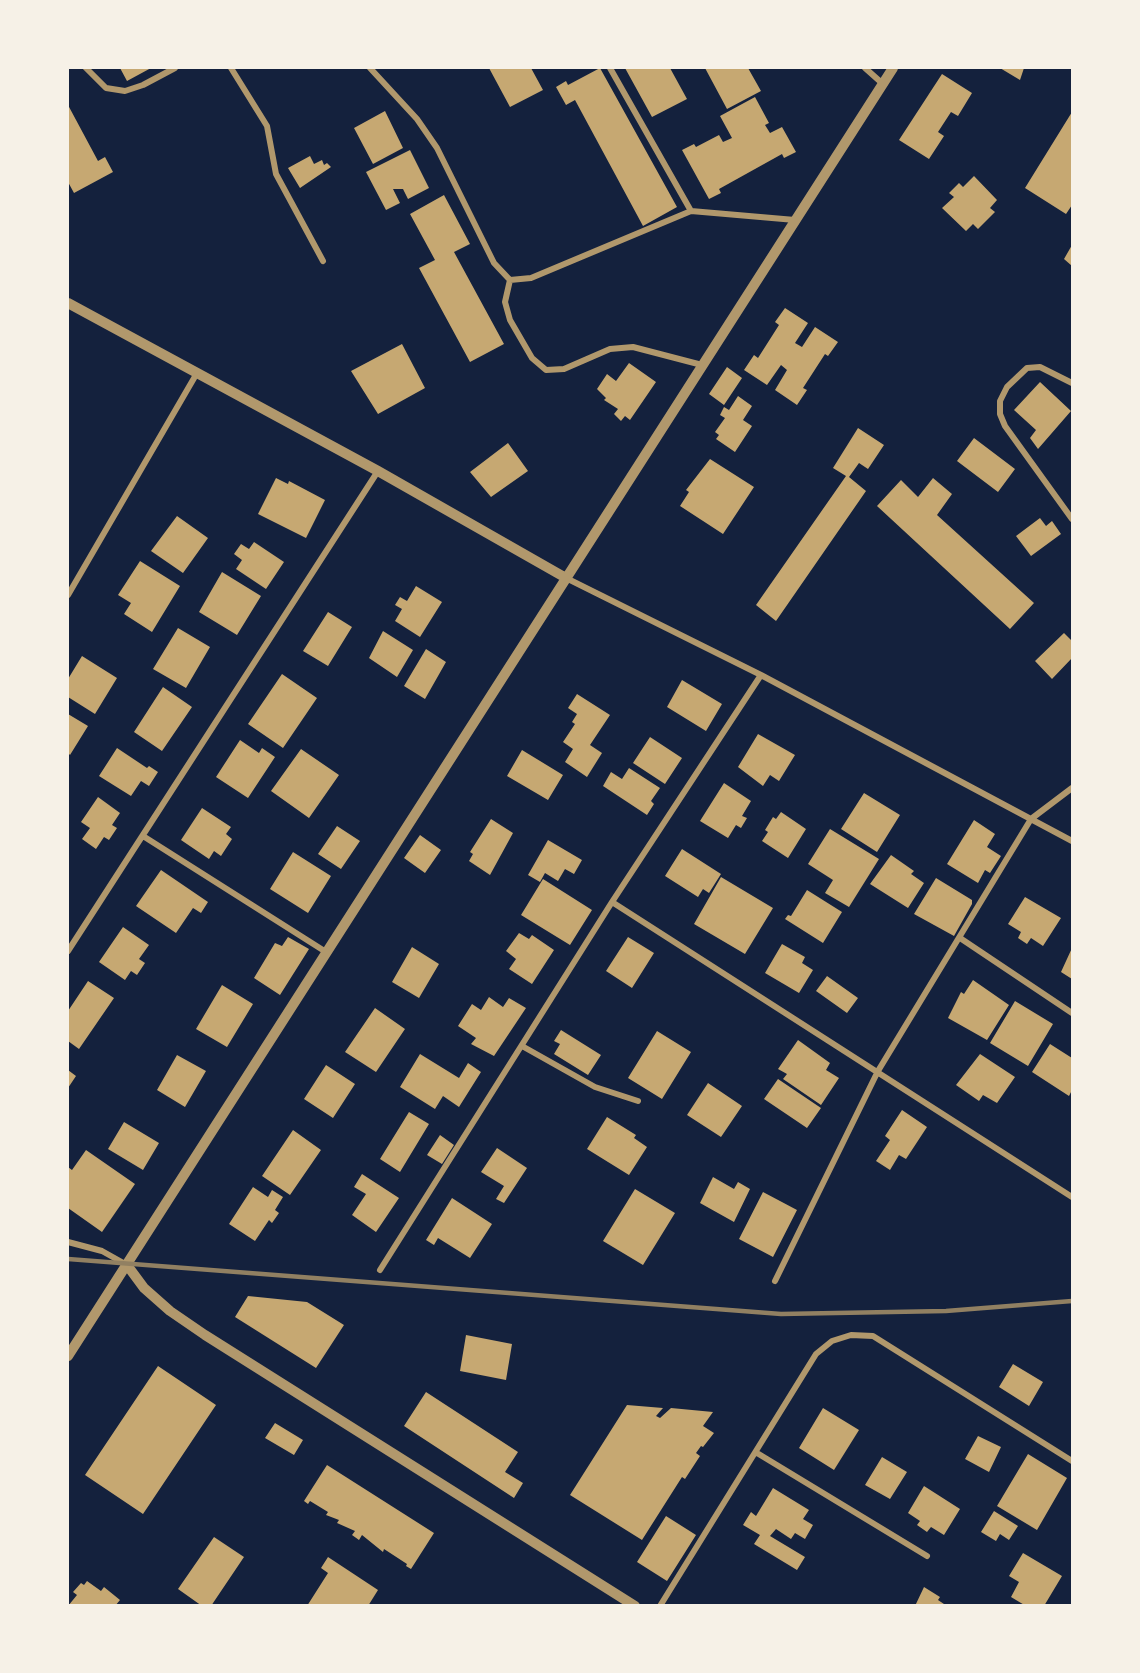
<!DOCTYPE html>
<html>
<head>
<meta charset="utf-8">
<style>
  body { margin:0 }
  #map { position:relative; width:1140px; height:1673px; overflow:hidden; background:#14213d; font-family:Cabin,sans-serif }
  canvas { display:block }
  .frame { position:absolute; inset:0; border:69px solid #f6f1e7; pointer-events:none }
</style>
</head>
<body>
<div id="map">
<canvas width="1140" height="1673"></canvas>
<div class="frame"></div>
</div>
<script>
const context = document.querySelector('canvas').getContext('2d');
context.lineJoin = 'round';
function paint(path, color) {
  context.fillStyle = color;
  context.fill(path, 'evenodd');
}
function shape(rows) {
  const path = new Path2D();
  for (const r of rows) {
    path.moveTo(r[0], r[1]);
    for (let i = 2; i < r.length; i += 2) path.lineTo(r[i], r[i + 1]);
  }
  return path;
}
function strokePath(path, color, width, dash) {
  context.strokeStyle = color;
  context.lineWidth = width;
  context.lineCap = dash ? 'butt' : 'round';
  context.setLineDash(dash || []);
  context.stroke(path);
}
const building = shape([
  [120,68,151,68,127,81],
  [489,68,531,68,543,90,510,107],
  [600,68,677,207,643,226,575,100,566,105,556,87,566,81,568,85],
  [625,68,670,68,687,99,652,117],
  [705,68,748,68,761,91,727,109],
  [1000,68,1024,68,1020,80],
  [942,74,972,93,958,116,951,112,938,132,944,136,929,159,899,140],
  [755,97,769,123,765,125,770,133,782,127,796,152,784,158,782,154,719,189,721,193,709,199,682,150,694,144,696,147,719,135,723,142,732,138,720,116],
  [68,105,98,161,105,157,113,172,74,193,68,182],
  [385,111,403,148,373,164,354,128],
  [1072,112,1072,205,1066,214,1025,188],
  [410,150,429,188,408,199,403,189,393,189,400,203,386,210,366,172],
  [310,156,314,164,322,160,324,165,327,163,331,167,300,188,288,168],
  [974,176,997,200,990,208,995,212,978,229,973,224,966,231,942,208,954,197,949,193,959,183,963,187],
  [444,195,470,244,454,252,504,344,470,362,419,268,435,260,410,214],
  [1072,245,1072,266,1064,259],
  [785,308,808,323,795,343,802,347,815,327,838,342,828,356,825,354,803,388,807,390,797,405,775,390,787,370,781,365,767,385,744,370,754,355,758,358,779,325,775,322],
  [402,344,425,388,378,414,351,371],
  [629,363,656,382,630,420,625,416,621,421,614,414,618,409,604,400,606,398,597,389,607,374,616,381],
  [727,367,742,378,724,405,709,394],
  [1040,382,1071,411,1038,449,1030,438,1036,430,1014,410],
  [738,396,752,406,743,420,752,426,735,452,716,439,719,435,715,432,725,418,720,415,724,407,729,410],
  [858,428,884,445,868,469,859,463,849,477,866,491,776,621,756,605,846,476,833,468],
  [974,438,1015,469,998,492,957,461],
  [508,443,528,471,491,497,470,472],
  [710,459,754,487,723,534,680,506,689,492,686,490],
  [276,478,288,484,289,481,325,500,306,538,258,514],
  [933,478,952,494,937,515,1034,603,1010,629,877,506,901,480,918,497],
  [177,516,208,538,183,573,151,551],
  [1040,518,1046,526,1052,521,1061,534,1031,556,1016,536],
  [254,542,284,562,266,589,236,569,242,560,234,554,241,544,249,549],
  [140,561,180,586,152,632,124,614,131,603,118,595],
  [222,572,261,596,237,635,199,612],
  [416,586,442,602,420,637,395,621,402,609,395,605,400,597,407,601],
  [328,612,352,627,328,666,303,651],
  [178,628,210,647,186,688,153,669],
  [383,631,413,650,397,677,369,658],
  [1064,633,1072,641,1072,658,1052,679,1035,661],
  [426,649,446,662,425,699,404,686],
  [82,656,117,678,95,714,68,697,68,679],
  [282,674,317,698,283,748,248,724],
  [682,680,722,704,706,731,667,707],
  [163,687,192,707,162,751,134,732],
  [577,694,610,715,590,745,602,753,587,777,565,762,573,749,563,742,575,724,572,722,577,714,568,708],
  [68,714,88,726,70,755,68,753],
  [758,734,795,755,779,781,770,775,763,786,738,767],
  [650,737,682,758,665,784,633,763],
  [240,740,259,753,262,748,275,757,248,798,216,777],
  [117,748,147,768,149,766,158,772,149,786,141,781,131,796,99,776],
  [301,749,339,775,309,818,271,791],
  [522,750,563,775,548,800,507,776],
  [629,768,660,788,651,801,654,804,647,815,603,786,611,772,622,779],
  [724,783,751,801,742,816,747,818,741,828,736,825,728,838,700,821],
  [864,793,900,815,877,852,841,829],
  [98,797,120,813,112,825,117,828,109,840,104,837,96,849,82,839,90,828,81,822],
  [202,808,231,827,226,834,232,839,221,856,214,851,209,859,181,840],
  [781,812,806,829,788,858,762,841,768,832,765,830,773,817,776,819],
  [491,819,513,833,490,875,469,861,473,854,470,852],
  [974,820,995,834,987,847,1001,856,990,873,985,870,978,883,947,864],
  [337,826,360,841,341,869,318,854],
  [830,829,879,859,849,907,825,893,833,880,808,864],
  [420,835,441,850,425,873,404,858],
  [548,840,582,860,574,874,565,869,558,881,545,873,540,882,528,875],
  [682,849,721,874,709,893,703,889,698,897,665,876],
  [293,852,331,876,308,913,270,889],
  [891,855,914,871,911,874,924,883,908,908,870,884],
  [161,870,208,902,201,913,193,908,176,933,136,906],
  [721,877,773,908,745,954,694,924],
  [936,878,972,900,972,904,954,936,914,914],
  [543,879,592,910,570,945,521,915],
  [807,890,842,912,823,943,785,919,788,915,791,916],
  [1025,897,1061,918,1043,946,1031,938,1027,944,1018,938,1021,932,1008,924],
  [123,927,149,945,139,959,145,963,137,975,131,971,125,980,99,962],
  [519,933,529,939,532,935,554,950,532,984,509,969,516,959,506,951],
  [288,937,309,949,280,995,254,978,275,943,282,946],
  [628,937,654,953,632,988,606,971],
  [782,944,805,957,802,963,813,970,799,993,765,973],
  [412,947,439,964,419,998,392,982],
  [1072,948,1072,979,1061,972],
  [827,976,858,998,847,1013,816,991],
  [973,980,1009,1005,987,1040,948,1018,961,992,964,994],
  [88,981,114,998,79,1049,68,1041,68,1011],
  [222,985,253,1004,227,1047,196,1029],
  [489,997,503,1007,509,998,526,1008,494,1056,471,1044,476,1038,458,1026,472,1004,481,1010],
  [1015,1001,1053,1024,1028,1066,990,1043],
  [375,1008,405,1029,376,1072,345,1052],
  [561,1030,601,1055,588,1075,554,1054,560,1044,554,1041],
  [657,1031,691,1052,662,1099,628,1078],
  [798,1040,830,1063,826,1070,839,1078,821,1105,783,1079,787,1074,778,1069],
  [1050,1044,1072,1058,1072,1090,1069,1096,1032,1072],
  [420,1054,459,1078,468,1063,481,1072,459,1107,443,1096,435,1109,400,1087],
  [980,1054,1015,1077,997,1103,983,1095,979,1101,956,1085],
  [177,1055,206,1071,185,1107,157,1090],
  [326,1065,355,1084,333,1118,304,1099],
  [68,1070,76,1076,68,1088],
  [778,1079,821,1108,807,1128,764,1099],
  [708,1083,742,1106,721,1137,687,1115],
  [902,1110,927,1127,906,1159,899,1155,890,1170,876,1161,890,1140,885,1136],
  [409,1112,429,1124,400,1172,380,1159],
  [607,1117,636,1135,634,1138,647,1147,629,1175,587,1149],
  [124,1122,159,1143,143,1170,108,1149],
  [293,1130,321,1150,290,1195,262,1176],
  [440,1135,454,1145,442,1164,427,1155],
  [497,1148,527,1168,504,1203,496,1199,504,1186,481,1172],
  [86,1150,135,1184,102,1232,68,1208,68,1167,72,1170],
  [362,1174,399,1198,376,1232,352,1215,366,1194,354,1187],
  [713,1177,734,1189,738,1182,750,1189,734,1222,700,1203],
  [253,1187,268,1197,272,1190,283,1197,275,1210,279,1213,272,1223,269,1220,255,1241,229,1224],
  [635,1189,675,1213,643,1265,603,1241],
  [763,1192,797,1210,773,1257,739,1239],
  [452,1198,492,1224,470,1258,438,1238,434,1245,426,1240],
  [248,1296,307,1302,344,1325,316,1368,235,1317],
  [466,1335,512,1344,506,1380,460,1371],
  [1013,1364,1043,1382,1029,1406,999,1387],
  [158,1366,216,1405,143,1514,85,1475],
  [426,1392,518,1452,505,1472,523,1483,514,1498,404,1426],
  [627,1405,663,1408,656,1416,660,1418,671,1408,713,1412,703,1426,714,1433,703,1447,701,1446,696,1453,700,1456,685,1479,682,1477,642,1540,570,1495],
  [823,1408,859,1430,834,1470,799,1448],
  [275,1423,303,1440,294,1455,265,1438],
  [978,1436,1001,1447,989,1472,965,1459],
  [1028,1454,1067,1478,1037,1530,997,1506],
  [882,1457,907,1472,890,1499,865,1485],
  [327,1465,434,1533,411,1569,406,1566,407,1564,384,1549,383,1552,362,1535,359,1540,352,1535,355,1531,337,1523,339,1520,326,1515,328,1512,310,1501,308,1504,304,1501],
  [924,1486,960,1509,944,1535,931,1527,927,1532,917,1525,920,1521,908,1513],
  [773,1488,809,1510,803,1519,813,1525,805,1539,795,1533,791,1539,776,1529,770,1536,805,1557,797,1570,754,1544,760,1535,743,1525,751,1512,756,1516],
  [994,1511,1018,1526,1009,1540,1000,1534,996,1541,981,1532],
  [666,1516,696,1535,667,1581,637,1562],
  [214,1537,244,1557,211,1606,202,1606,178,1589],
  [1023,1553,1062,1576,1044,1606,1026,1606,1011,1597,1019,1582,1009,1576],
  [328,1557,378,1590,368,1606,307,1606,328,1573,321,1568],
  [87,1581,101,1591,104,1587,120,1600,115,1606,68,1606,77,1595,73,1592,81,1583,84,1585],
  [924,1587,940,1597,938,1600,947,1606,915,1606]
]);
const minor = shape([
  [86,68,106,88,125,91,143,85,175,68],
  [231,68,267,126,276,174,323,261],
  [370,68,417,119,437,148,494,263,510,280,531,278,691,211,795,220],
  [610,68,691,211],
  [865,68,883,84],
  [510,280,505,302,510,320,532,358,546,370,564,369,610,349,633,347,702,365],
  [1072,383,1040,367,1027,368,1007,387,1000,401,1000,414,1005,426,1072,519],
  [566,578,761,675,1072,841],
  [68,595,197,373],
  [143,836,326,952],
  [612,902,1072,1197],
  [960,938,1072,1013],
  [68,951,378,471],
  [522,1046,595,1087,638,1101],
  [68,1242,102,1251,127,1265],
  [380,1270,612,902,761,675],
  [775,1281,878,1071,1031,819,1072,788],
  [757,1453,927,1556],
  [660,1606,816,1354,832,1341,851,1335,873,1336,1072,1461]
]);
const tertiary = shape([
  [68,303,378,471,566,578],
  [127,1265,144,1288,170,1311,205,1335,635,1606],
  [68,1356,893,68]
]);
const rail = shape([
  [68,1259,781,1314,946,1311,1072,1301]
]);
paint(building, '#c6a872');
strokePath(minor, '#b1986c', 6);
strokePath(tertiary, '#b1986c', 10);
strokePath(rail, '#918062', 4.5);
</script>
</body>
</html>
